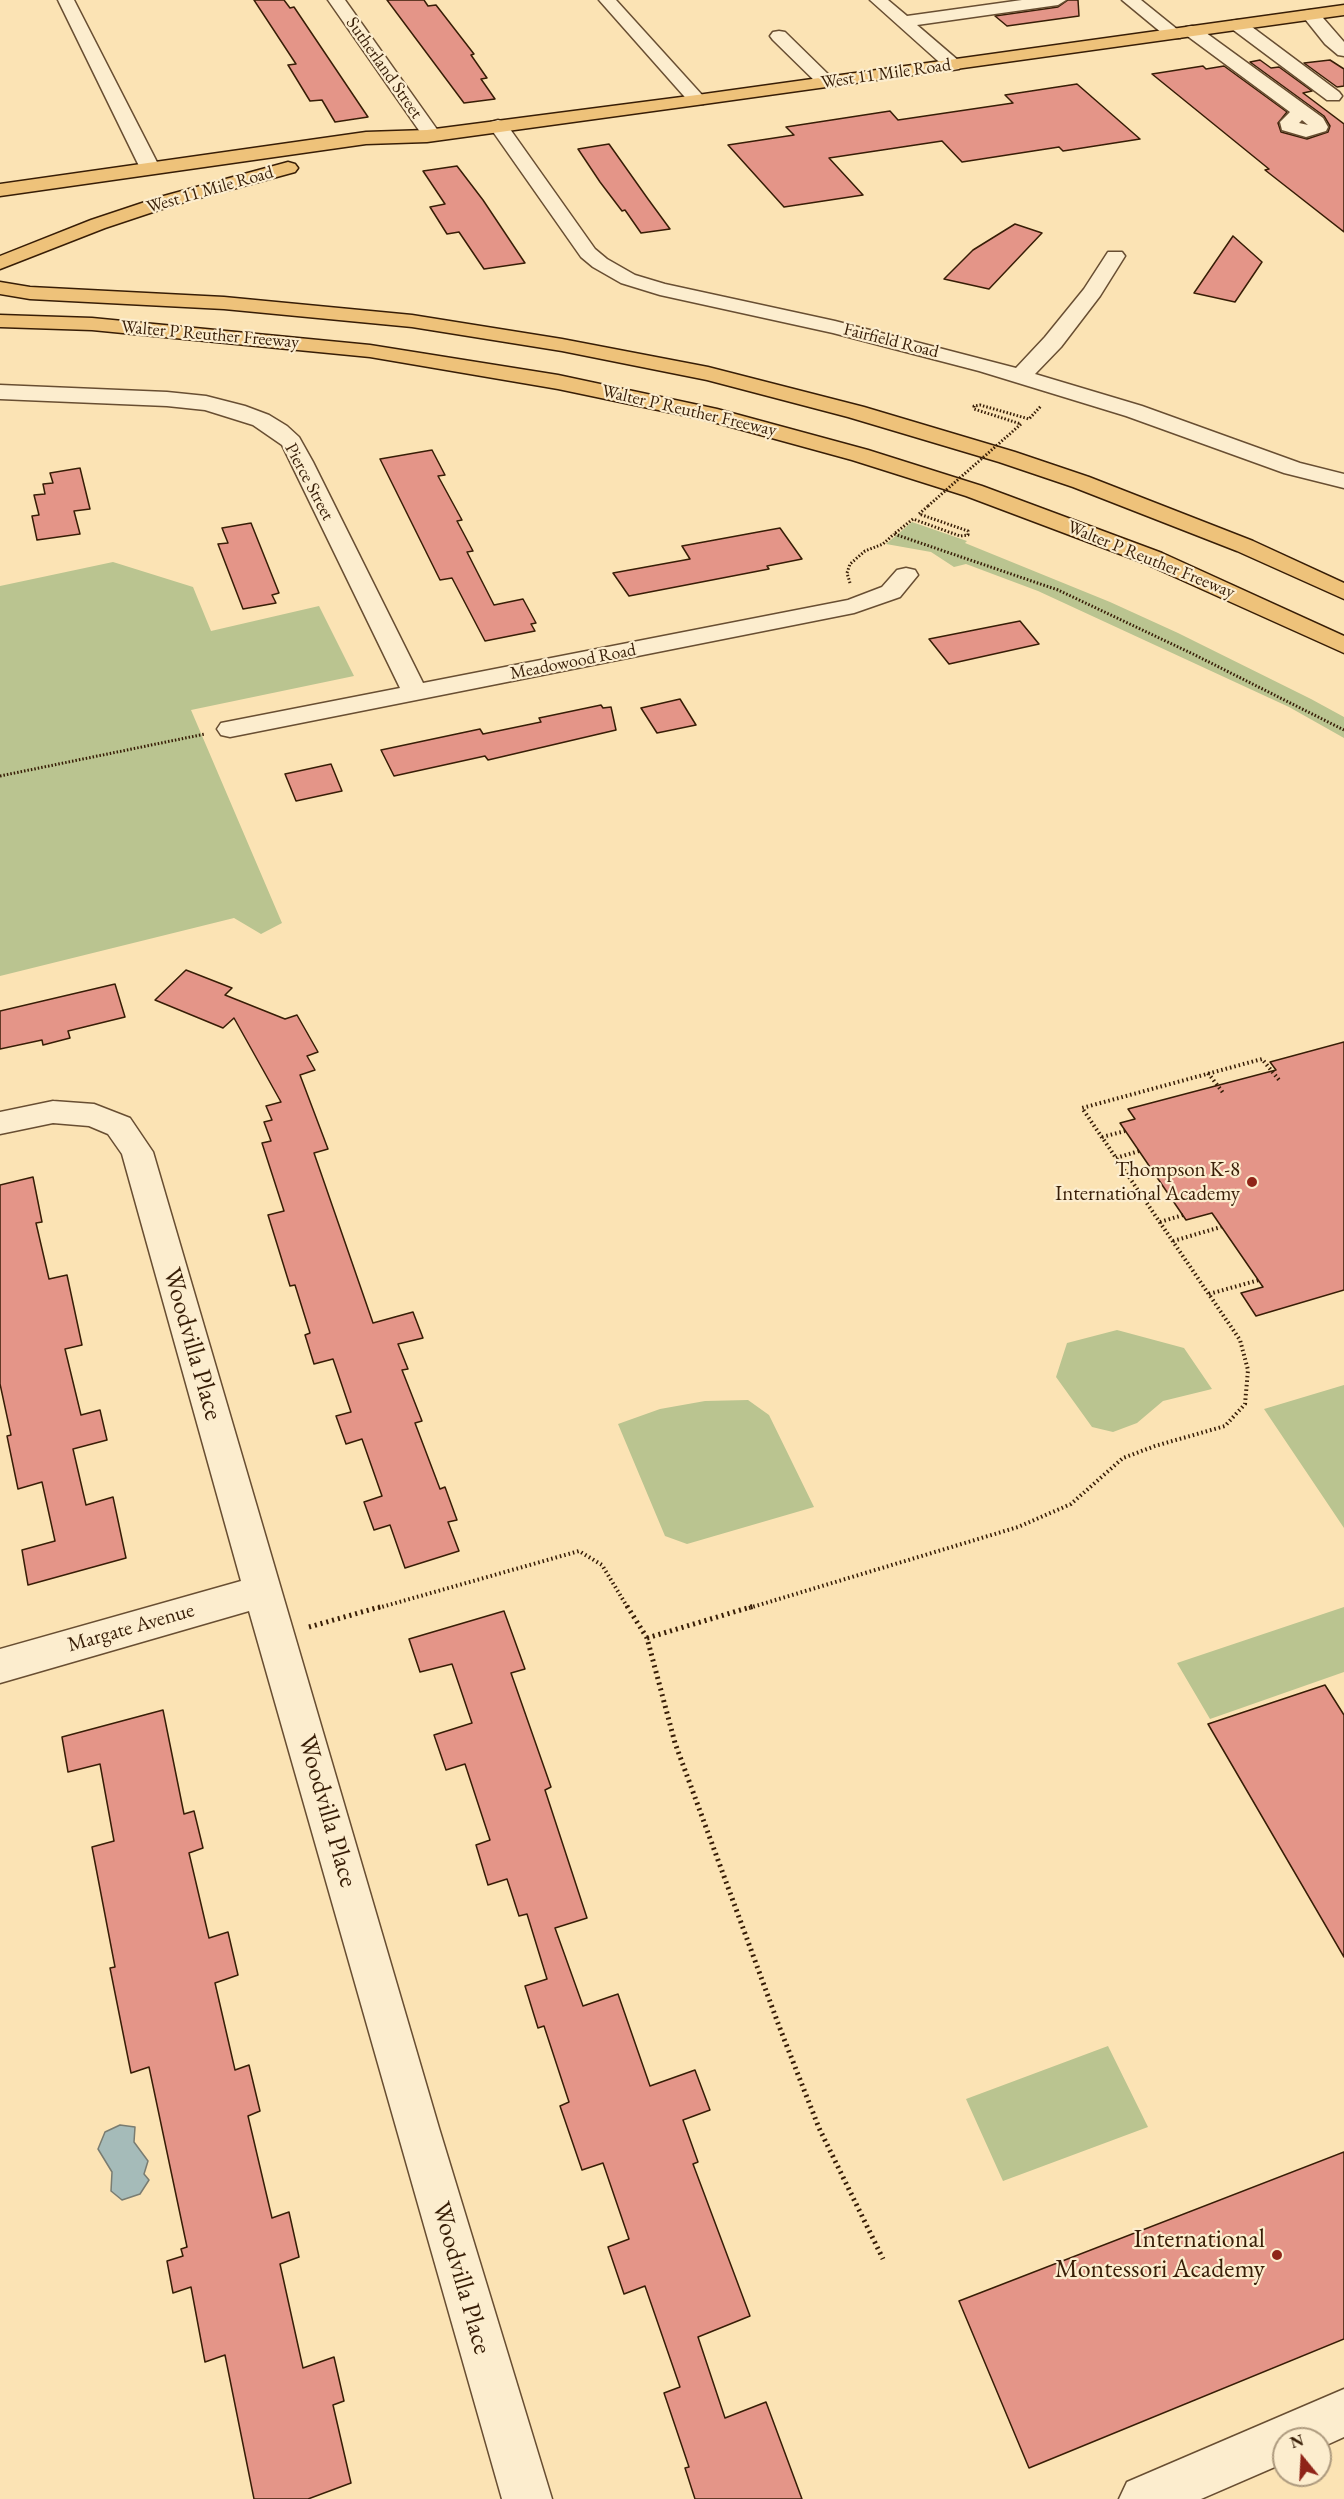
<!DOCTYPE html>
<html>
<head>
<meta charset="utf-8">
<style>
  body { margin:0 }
  #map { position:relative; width:1344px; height:2499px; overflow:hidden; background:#fbe3b4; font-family:"EB Garamond",serif }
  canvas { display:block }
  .north { position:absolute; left:1272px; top:2427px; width:60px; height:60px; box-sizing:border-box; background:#fcedce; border:2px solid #ad9a7e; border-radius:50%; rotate:342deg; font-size:16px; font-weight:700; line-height:24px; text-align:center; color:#371d06 }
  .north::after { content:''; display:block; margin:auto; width:21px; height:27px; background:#8f2418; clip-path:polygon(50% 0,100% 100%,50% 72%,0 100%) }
</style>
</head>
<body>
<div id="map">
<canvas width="1344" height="2499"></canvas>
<div class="north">N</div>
</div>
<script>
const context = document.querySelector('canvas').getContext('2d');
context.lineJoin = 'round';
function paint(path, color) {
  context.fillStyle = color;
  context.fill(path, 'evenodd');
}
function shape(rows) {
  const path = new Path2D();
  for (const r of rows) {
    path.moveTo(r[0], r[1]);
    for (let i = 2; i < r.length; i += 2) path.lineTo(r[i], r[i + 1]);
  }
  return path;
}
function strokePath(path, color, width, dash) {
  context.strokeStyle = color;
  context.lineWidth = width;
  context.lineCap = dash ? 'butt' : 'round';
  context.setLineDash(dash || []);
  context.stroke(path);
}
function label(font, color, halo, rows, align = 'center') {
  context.font = font + ' "EB Garamond",serif';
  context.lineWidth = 4.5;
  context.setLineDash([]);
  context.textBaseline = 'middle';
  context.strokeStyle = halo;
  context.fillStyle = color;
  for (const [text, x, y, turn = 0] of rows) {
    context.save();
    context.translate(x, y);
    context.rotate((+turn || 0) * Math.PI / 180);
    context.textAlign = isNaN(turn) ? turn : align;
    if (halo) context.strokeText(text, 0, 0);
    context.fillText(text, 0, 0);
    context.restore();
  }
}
const green = shape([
  [912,522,967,541,965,543,1110,602,1178,633,1311,699,1344,717,1344,738,1289,707,1038,591,966,564,954,567,931,552,886,544],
  [113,562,193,587,211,631,319,606,354,676,191,710,282,923,261,934,234,918,0,976,0,586],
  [1117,1330,1184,1348,1212,1389,1163,1401,1137,1423,1113,1432,1092,1427,1056,1377,1067,1343],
  [1344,1385,1344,1528,1264,1409],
  [748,1400,769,1415,814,1507,687,1544,665,1536,618,1424,660,1409,705,1401],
  [1344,1607,1344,1672,1210,1719,1177,1663],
  [1108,2046,1148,2127,1003,2181,966,2099]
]);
const water = shape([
  [120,2125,135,2127,134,2142,148,2161,144,2174,149,2180,140,2194,122,2200,111,2191,112,2172,98,2149,105,2132,120,2125]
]);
const building = shape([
  [254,0,284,0,290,8,294,7,368,117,335,122,322,100,310,101,288,65,296,64,254,0],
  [387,0,424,0,428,6,436,5,474,54,471,55,487,78,481,79,495,99,464,103,387,0],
  [1068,0,1078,0,1079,16,1007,26,995,16,1058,7,1068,0],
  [1260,60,1271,68,1279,67,1312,91,1303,93,1344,124,1344,232,1265,170,1269,169,1152,74,1203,66,1206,69,1224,66,1287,112,1278,123,1281,132,1307,139,1328,132,1330,126,1324,116,1250,62,1260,60],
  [1330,60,1344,69,1344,86,1337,87,1304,63,1330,60],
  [1077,84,1140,139,1063,151,1059,147,962,162,942,141,829,158,863,195,784,207,728,145,794,135,786,127,890,111,898,120,1013,103,1005,95,1077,84],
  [609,144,648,199,670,229,641,233,625,210,622,211,600,182,578,149,609,144],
  [457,166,483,200,525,263,484,269,459,232,447,234,430,207,445,204,423,171,457,166],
  [1015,224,1042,233,989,289,944,279,973,250,1015,224],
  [1233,236,1262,262,1235,302,1194,293,1233,236],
  [432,450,445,475,438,476,462,520,457,521,473,551,467,552,494,605,523,599,536,623,531,624,535,631,485,641,452,578,440,580,380,459,432,450],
  [80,468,90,509,74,511,80,534,37,540,32,516,39,515,34,495,45,494,43,484,53,483,50,473,80,468],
  [251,523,279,593,272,595,276,603,243,609,218,544,228,543,222,528,251,523],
  [780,528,802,559,767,566,769,569,629,596,613,573,690,559,682,546,780,528],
  [1020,621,1039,644,949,664,929,639,1020,621],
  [680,699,696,725,657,733,641,708,680,699],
  [601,705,603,708,611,707,616,730,488,760,485,756,394,776,381,750,480,729,483,734,541,722,539,718,601,705],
  [331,764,342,791,296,801,285,774,331,764],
  [186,970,232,988,225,995,285,1019,297,1015,318,1052,307,1056,315,1070,300,1075,328,1149,314,1153,373,1323,413,1312,423,1338,398,1344,408,1369,402,1370,422,1421,415,1423,440,1489,445,1487,457,1520,448,1522,459,1551,405,1568,390,1525,374,1530,364,1502,382,1496,362,1439,346,1444,336,1416,351,1412,333,1359,314,1364,305,1335,310,1333,295,1285,290,1286,268,1215,284,1211,262,1143,271,1141,264,1122,272,1120,266,1106,281,1102,234,1018,223,1028,155,1000,186,970],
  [115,984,125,1017,68,1031,70,1038,43,1045,42,1040,0,1049,0,1011,115,984],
  [1344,1042,1344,1290,1256,1316,1241,1293,1263,1287,1212,1213,1186,1220,1120,1123,1135,1119,1128,1109,1276,1070,1270,1062,1344,1042],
  [33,1177,42,1222,36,1223,49,1279,67,1275,82,1345,65,1349,81,1415,100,1410,107,1440,73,1449,86,1505,113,1497,126,1558,28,1585,22,1550,55,1541,42,1482,18,1489,7,1436,11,1435,0,1384,0,1185,33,1177],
  [504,1611,525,1669,511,1673,551,1787,545,1790,587,1918,555,1928,583,2006,618,1994,650,2086,695,2070,710,2110,683,2120,698,2162,693,2164,750,2316,698,2337,725,2418,766,2402,802,2499,695,2499,685,2468,689,2467,664,2393,680,2387,645,2286,624,2294,608,2247,629,2239,603,2163,582,2170,560,2106,569,2102,544,2026,538,2028,525,1986,547,1979,527,1914,519,1916,507,1879,488,1885,476,1845,490,1840,465,1764,446,1770,434,1735,472,1723,452,1664,420,1672,409,1639,504,1611],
  [1325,1685,1344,1715,1344,1957,1208,1724,1325,1685],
  [163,1710,184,1814,194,1811,203,1848,189,1853,209,1938,228,1932,238,1975,215,1983,235,2070,249,2065,260,2111,248,2116,272,2218,289,2212,299,2257,280,2264,303,2368,334,2357,344,2401,333,2405,351,2483,308,2499,254,2499,225,2355,205,2362,191,2287,173,2293,167,2261,183,2256,181,2249,187,2247,149,2067,131,2073,110,1968,115,1967,92,1847,114,1841,100,1764,68,1772,62,1737,163,1710],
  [1344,2152,1344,2339,1029,2468,959,2301,1344,2152]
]);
const pathFar2 = shape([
  [1012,432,1021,424,974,409,974,406,980,405,1029,419,1041,406],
  [928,506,919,514,968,531,968,535,960,536,913,519,894,534,1058,590,1193,654,1344,730],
  [850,583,847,573,850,564,865,551,883,544,894,534],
  [0,776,205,734]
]);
const pathFar1 = shape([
  [1208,1073,1224,1094],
  [1102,1137,1125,1131],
  [1116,1158,1139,1151],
  [1160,1222,1183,1215],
  [1173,1241,1221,1227],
  [1209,1294,1259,1280],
  [378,1608,579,1551,602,1565,628,1608],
  [749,1608,1018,1527,1071,1504,1123,1458,1155,1446,1225,1426,1245,1404,1248,1370,1240,1340,1082,1108,1262,1059,1279,1080]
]);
const path = shape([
  [627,1606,647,1638,675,1743,779,2026,819,2128,883,2259],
  [309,1627,383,1606],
  [647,1638,754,1606]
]);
const minor = shape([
  [58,0,74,0,160,168,157,172,150,174,143,172,140,168,58,0],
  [328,0,345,0,441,135,439,139,425,139,328,0],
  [599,0,616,0,703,96,706,100,703,104,691,104,599,0],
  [870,0,888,0,907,16,1022,0,1066,0,1058,5,917,25,959,61,962,65,959,69,953,70,947,69,870,0],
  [1122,0,1141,0,1183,34,1180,38,1168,38,1122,0],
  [1311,10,1317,11,1344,42,1344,56,1338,55,1325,44,1305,19,1302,15,1305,11,1311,10],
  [1238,20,1244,21,1339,92,1342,96,1339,100,1327,100,1232,29,1229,25,1232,21,1238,20],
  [1192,26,1198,27,1323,118,1328,127,1326,131,1306,137,1282,130,1280,122,1290,112,1186,35,1183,31,1186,27,1192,26],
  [1302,120,1308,125,1299,123,1302,120],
  [779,31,785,32,832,78,835,82,832,86,820,86,773,40,770,36,773,32,779,31],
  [498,120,505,122,595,249,607,259,635,275,665,284,835,321,1016,368,1045,337,1084,289,1108,252,1122,252,1125,256,1100,296,1061,347,1035,374,1142,406,1300,463,1344,474,1344,488,1284,473,1126,416,979,371,833,333,660,295,621,283,593,267,581,257,489,126,491,122,498,120],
  [0,385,167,392,206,396,245,406,269,415,287,426,299,437,313,462,423,683,848,600,882,587,897,570,906,568,915,570,918,575,900,597,854,613,230,737,221,735,217,729,221,723,400,688,282,445,253,425,205,410,167,406,0,399,0,385],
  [53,1101,94,1104,130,1118,153,1152,439,2128,552,2499,502,2499,249,1611,0,1683,0,1649,241,1581,122,1154,108,1134,89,1126,53,1123,0,1134,0,1112,53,1101],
  [1344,2389,1344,2437,1320,2448,1320,2439,1284,2439,1284,2463,1201,2499,1119,2499,1127,2482,1344,2389]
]);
const major = shape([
  [1344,5,1344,15,697,105,427,142,366,144,0,196,0,184,366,132,427,130,697,95,1344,5],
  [288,162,295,164,298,168,295,172,174,205,105,228,0,269,0,256,91,220,160,197,288,162]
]);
const highway = shape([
  [0,282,30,287,224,297,412,315,562,339,708,367,864,407,1015,452,1089,477,1253,541,1344,583,1344,599,1237,551,1073,487,999,462,848,417,707,380,562,351,412,327,224,309,30,299,0,294,0,282],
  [0,315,92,318,370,345,558,375,717,409,868,450,982,486,1162,553,1344,636,1344,653,1144,563,966,496,852,460,706,420,558,389,370,357,92,330,0,327,0,315]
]);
const pathBridge = shape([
  [928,506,1012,432]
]);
const markers = [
  [1252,1182,6,"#8f2418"],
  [1277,2255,6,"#8f2418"]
];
const farStreetnames = [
  ["Sutherland Street",384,68,55],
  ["West 11 Mile Road",886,74,-8],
  ["West 11 Mile Road",210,190,-16],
  ["Walter P Reuther Freeway",210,335,5],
  ["Fairfield Road",891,341,14],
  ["Walter P Reuther Freeway",689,411,13],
  ["Pierce Street",309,482,62],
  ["Walter P Reuther Freeway",1151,560,22],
  ["Meadowood Road",573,662,-11]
];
const poiNames = [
  ["Thompson K-8",1240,1170],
  ["International Academy",1240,1194]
];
const streetNames = [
  ["Margate Avenue",131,1628,-16]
];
const nearStreetnames = [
  ["Woodvilla Place",192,1344,74],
  ["Woodvilla Place",327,1811,74],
  ["Woodvilla Place",461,2278,74]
];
const nearPoinames = [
  ["International",1265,2240],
  ["Montessori Academy",1265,2270]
];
paint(green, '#bac490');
paint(water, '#a5bbb9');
strokePath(water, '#797c71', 1.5);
paint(building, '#e49588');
strokePath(building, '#371d06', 1.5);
strokePath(minor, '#684e32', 3);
strokePath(major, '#371d06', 3);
strokePath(highway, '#371d06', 3);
strokePath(pathFar2, '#371d06', 3, [1.5, 2]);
strokePath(pathFar1, '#371d06', 4, [1.5, 3]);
strokePath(path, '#371d06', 5, [2, 4]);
paint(minor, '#fcedce');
paint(major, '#eec27a');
paint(highway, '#eec27a');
strokePath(pathBridge, '#371d06', 3, [1.5, 2]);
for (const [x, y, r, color] of markers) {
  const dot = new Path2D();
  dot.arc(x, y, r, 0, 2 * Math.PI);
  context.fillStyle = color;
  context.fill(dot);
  strokePath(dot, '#fcedce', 2);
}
label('18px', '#371d06', '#fcedce', farStreetnames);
label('21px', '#371d06', '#fcedce', poiNames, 'right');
label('21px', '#371d06', '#fcedce', streetNames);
label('26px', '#371d06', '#fcedce', nearStreetnames);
label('26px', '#371d06', '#fcedce', nearPoinames, 'right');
</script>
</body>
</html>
